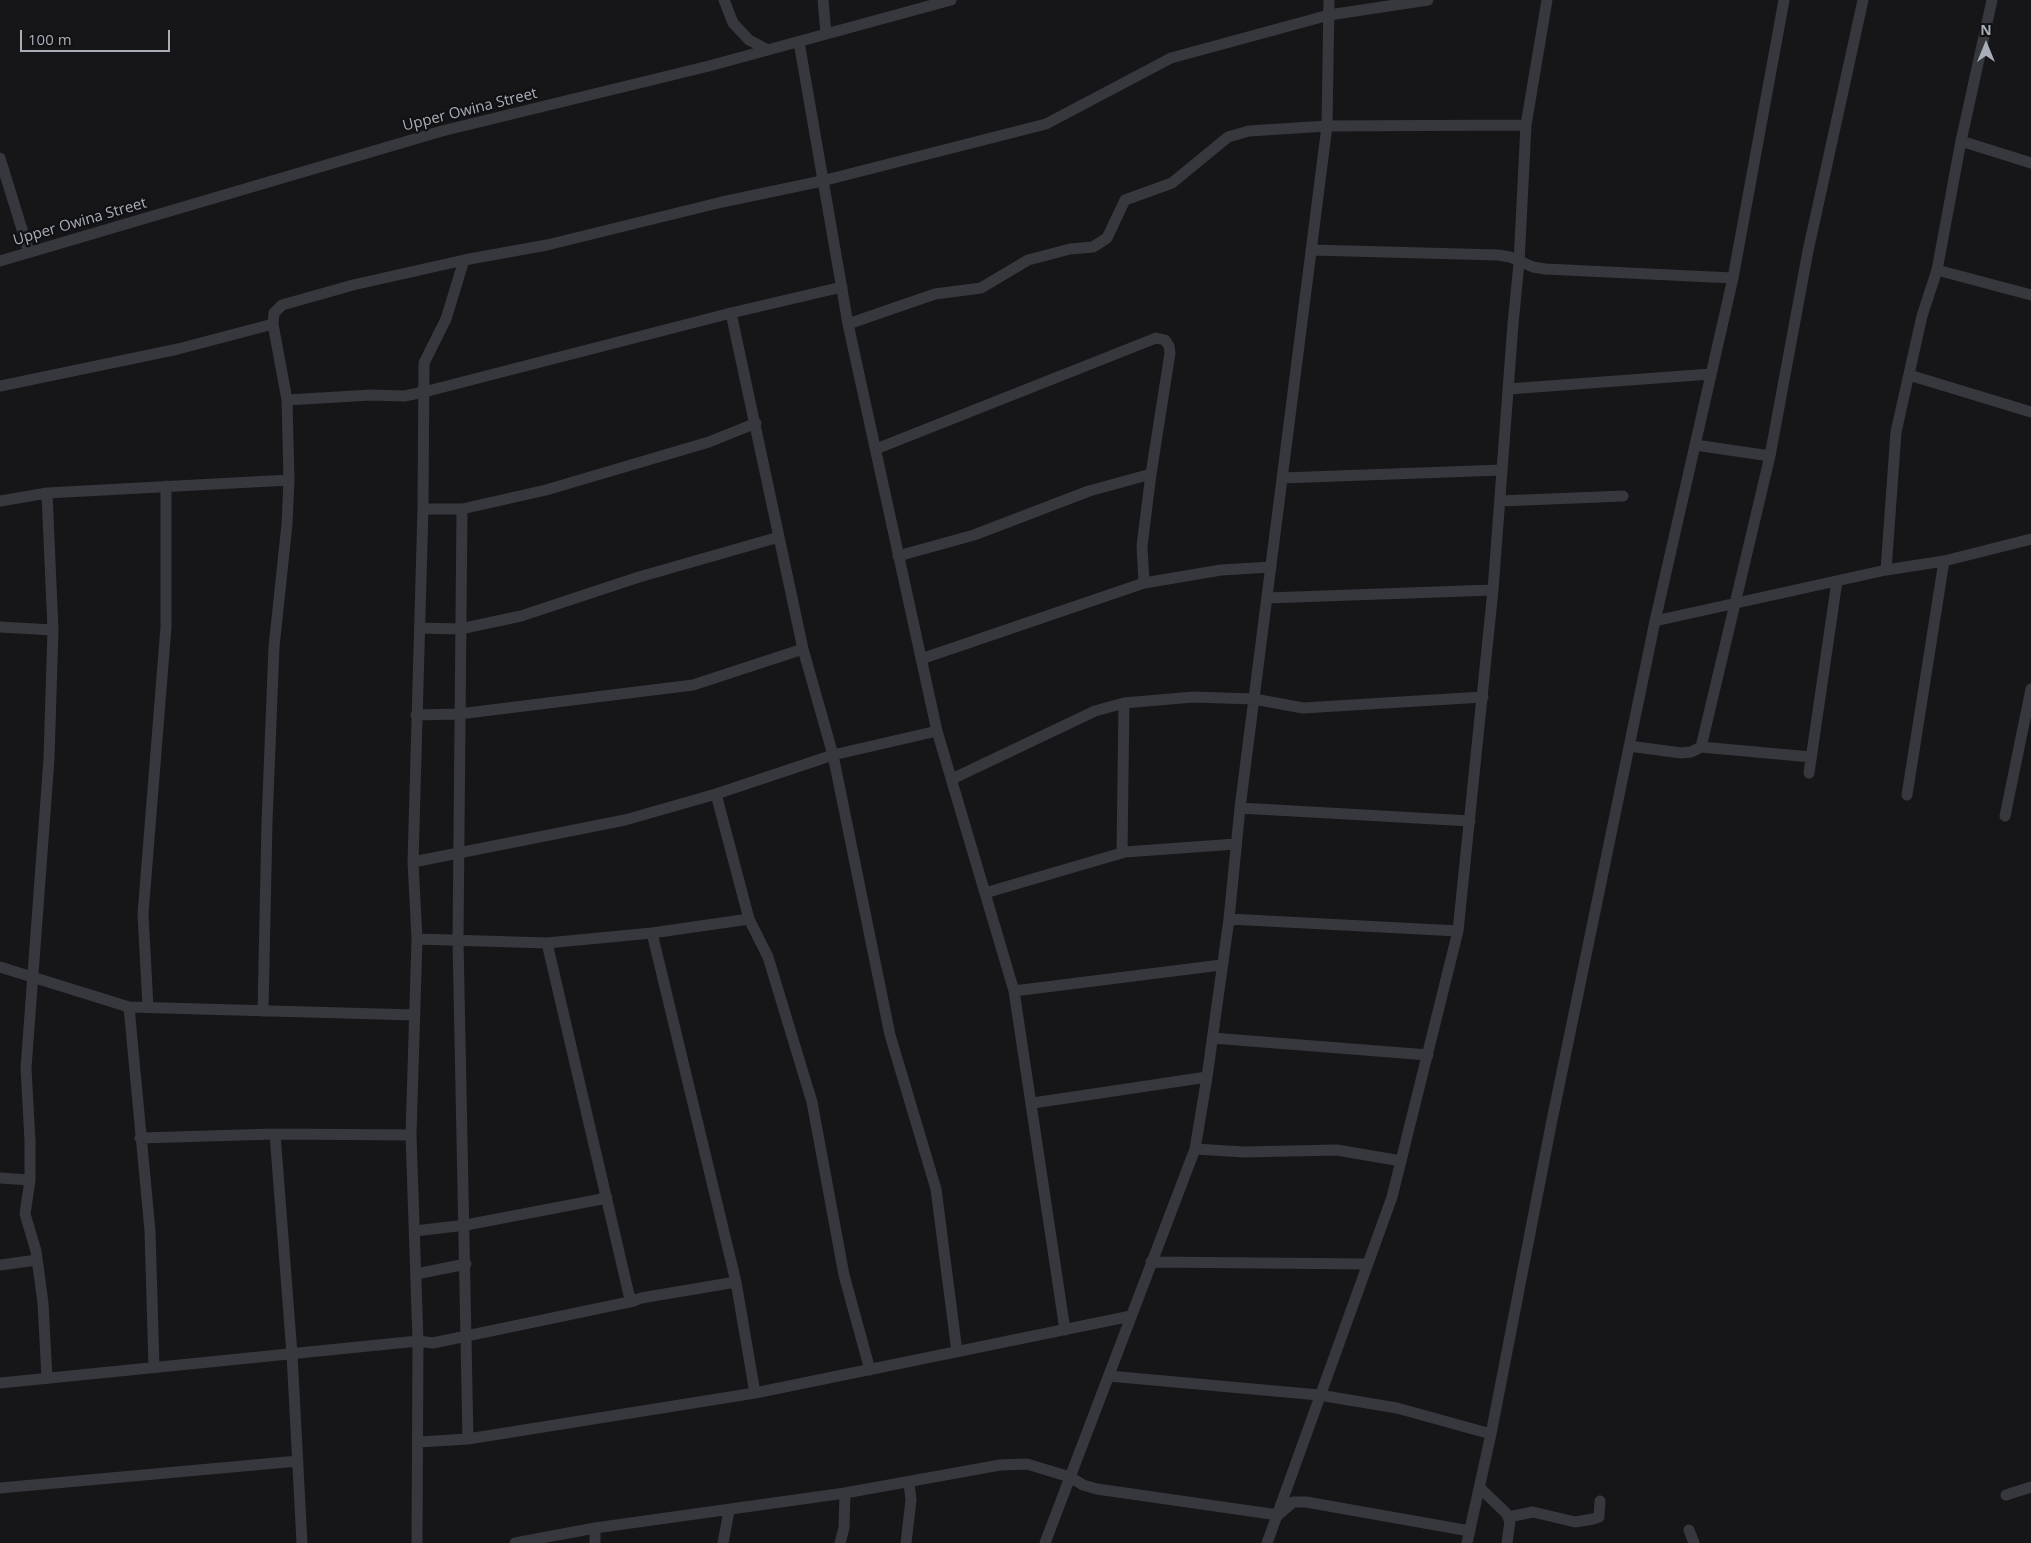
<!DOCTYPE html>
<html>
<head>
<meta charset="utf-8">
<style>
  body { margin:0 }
  #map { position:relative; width:2031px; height:1543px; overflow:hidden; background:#161618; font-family:"Open Sans",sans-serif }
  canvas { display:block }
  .north { position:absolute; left:1961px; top:20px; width:50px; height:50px; -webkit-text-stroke:4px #111113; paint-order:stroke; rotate:0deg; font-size:14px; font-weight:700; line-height:20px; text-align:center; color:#a8adb8 }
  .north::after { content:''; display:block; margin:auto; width:18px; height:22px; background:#a8adb8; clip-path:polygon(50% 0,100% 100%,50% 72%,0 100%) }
  .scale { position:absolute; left:20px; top:30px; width:150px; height:22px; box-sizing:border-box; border:2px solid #a8adb8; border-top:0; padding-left:6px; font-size:15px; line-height:18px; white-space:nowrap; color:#a8adb8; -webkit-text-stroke:4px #111113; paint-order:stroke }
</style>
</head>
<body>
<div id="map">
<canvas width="2031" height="1543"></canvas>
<div class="north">N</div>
<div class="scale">100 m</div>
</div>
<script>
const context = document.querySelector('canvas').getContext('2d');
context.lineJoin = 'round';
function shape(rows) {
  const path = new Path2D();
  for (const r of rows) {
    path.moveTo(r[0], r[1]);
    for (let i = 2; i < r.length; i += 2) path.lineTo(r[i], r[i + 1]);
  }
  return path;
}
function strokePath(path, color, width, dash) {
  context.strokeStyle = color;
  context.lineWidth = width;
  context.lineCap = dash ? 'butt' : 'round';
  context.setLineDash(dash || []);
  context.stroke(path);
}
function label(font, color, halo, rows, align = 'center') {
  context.font = font + ' "Open Sans",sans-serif';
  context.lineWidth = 4.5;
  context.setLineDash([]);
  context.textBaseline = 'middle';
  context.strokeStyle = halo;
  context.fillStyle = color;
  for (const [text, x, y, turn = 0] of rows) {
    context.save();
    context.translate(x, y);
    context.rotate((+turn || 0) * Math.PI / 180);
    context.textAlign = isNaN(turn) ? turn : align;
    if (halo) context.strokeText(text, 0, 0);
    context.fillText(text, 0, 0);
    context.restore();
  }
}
const minor = shape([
  [724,0,733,23,749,40,768,50],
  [823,0,826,34],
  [799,42,848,324,937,731,1014,991,1065,1330],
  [1961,141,2031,163],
  [0,158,29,252],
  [1311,250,1498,255,1510,257,1533,267,1545,269,1733,278],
  [0,261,442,131,709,66,951,0],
  [1937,270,2031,295],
  [731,313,803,649,833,755,890,1035,936,1189,957,1352],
  [848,324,935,294,981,288,1028,260,1070,249,1093,247,1107,238,1125,200,1172,183,1228,137,1249,131,1327,126,1526,125],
  [1909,375,2031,412],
  [0,386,178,349,273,324,274,313,282,305,353,285,464,260,547,245,722,202,822,181,1046,124,1171,58,1329,15,1428,0],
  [1508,389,1711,374],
  [287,400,371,395,404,396,424,392,731,313,842,287],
  [1695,445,1770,456,1808,251,1863,0],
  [876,449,1156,338,1165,340,1169,346,1170,353,1151,474,1142,546,1144,583],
  [1282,478,1502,470],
  [47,493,53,630,49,759,26,1068,30,1141,30,1180,25,1214,36,1251,43,1303,47,1378],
  [0,501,47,493,289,480],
  [1500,501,1623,496],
  [423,509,462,509,546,490,709,442,756,423],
  [462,509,458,940,468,1439],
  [898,556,974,535,1089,491,1151,474],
  [1886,570,1896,432,1922,316,1937,270,1961,141,1992,0],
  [1267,598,1493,590],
  [1655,621,1886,570,1944,561,2031,539],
  [0,627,53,630],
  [420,628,460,629,521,616,639,577,779,537],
  [921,659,1144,583,1221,570,1271,567],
  [416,715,459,714,693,685,803,649],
  [1629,746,1681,753,1691,752,1701,747,1770,456],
  [1701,747,1811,757],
  [1809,773,1837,581],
  [952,779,1095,711,1124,703,1193,697,1254,699,1303,708,1483,697],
  [716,794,749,919,768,957,812,1102,844,1275,870,1370],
  [1907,795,1944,561],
  [1240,808,1470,821],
  [2005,816,2031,689],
  [1122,853,1124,703],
  [413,862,625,820,716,794,833,755,937,731],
  [985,893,1125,852,1236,844],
  [1229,919,1458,931],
  [652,933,736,1282,755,1393],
  [417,939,547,943,652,933,749,919],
  [547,943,629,1295,634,1301,641,1298,736,1282],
  [0,967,129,1007,415,1015],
  [1014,991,1221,965],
  [129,1007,150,1231,154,1367],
  [148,1007,143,914,166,627,166,486],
  [263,1011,267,822,274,647,287,524,289,480,287,400,273,324],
  [1212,1038,1428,1055],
  [1033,1103,1207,1077],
  [275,1134,292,1354,302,1543],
  [140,1138,275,1134,411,1135],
  [1195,1149,1244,1152,1337,1150,1401,1161],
  [0,1178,30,1180],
  [415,1231,466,1225,607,1198],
  [1151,1262,1368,1264],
  [0,1265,37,1260],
  [416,1274,466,1264],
  [1109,1376,1319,1395,1397,1408,1491,1434],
  [0,1383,418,1341,433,1343,634,1301],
  [419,1442,468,1439,755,1393,1131,1316],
  [0,1488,298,1461],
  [1480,1488,1506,1513,1510,1521,1507,1543],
  [2006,1495,2031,1487],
  [1508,1517,1533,1512,1575,1522,1593,1519,1599,1517,1600,1501],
  [595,1528,595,1543],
  [1689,1530,1694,1543],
  [417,1543,418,1341,411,1135,417,939,413,862,423,509,424,363,446,319,464,260],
  [515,1543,595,1528,845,1493,1000,1465,1027,1464,1070,1477,1083,1485,1097,1489,1278,1515,1293,1502,1306,1502,1470,1531],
  [723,1543,729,1511],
  [840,1543,844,1528,845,1493],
  [906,1543,911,1500,909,1483],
  [1045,1543,1195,1149,1207,1077,1229,919,1240,808,1327,126,1329,0],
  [1267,1543,1392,1197,1458,931,1493,590,1513,324,1519,263,1526,125,1547,0],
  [1467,1543,1491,1434,1551,1125,1655,621,1733,278,1784,0]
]);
const streetNames = [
  ["Upper Owina Street",470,110,-14],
  ["Upper Owina Street",80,222,-16]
];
strokePath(minor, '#37383d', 11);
label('15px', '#a8adb8', '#111113', streetNames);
</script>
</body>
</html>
